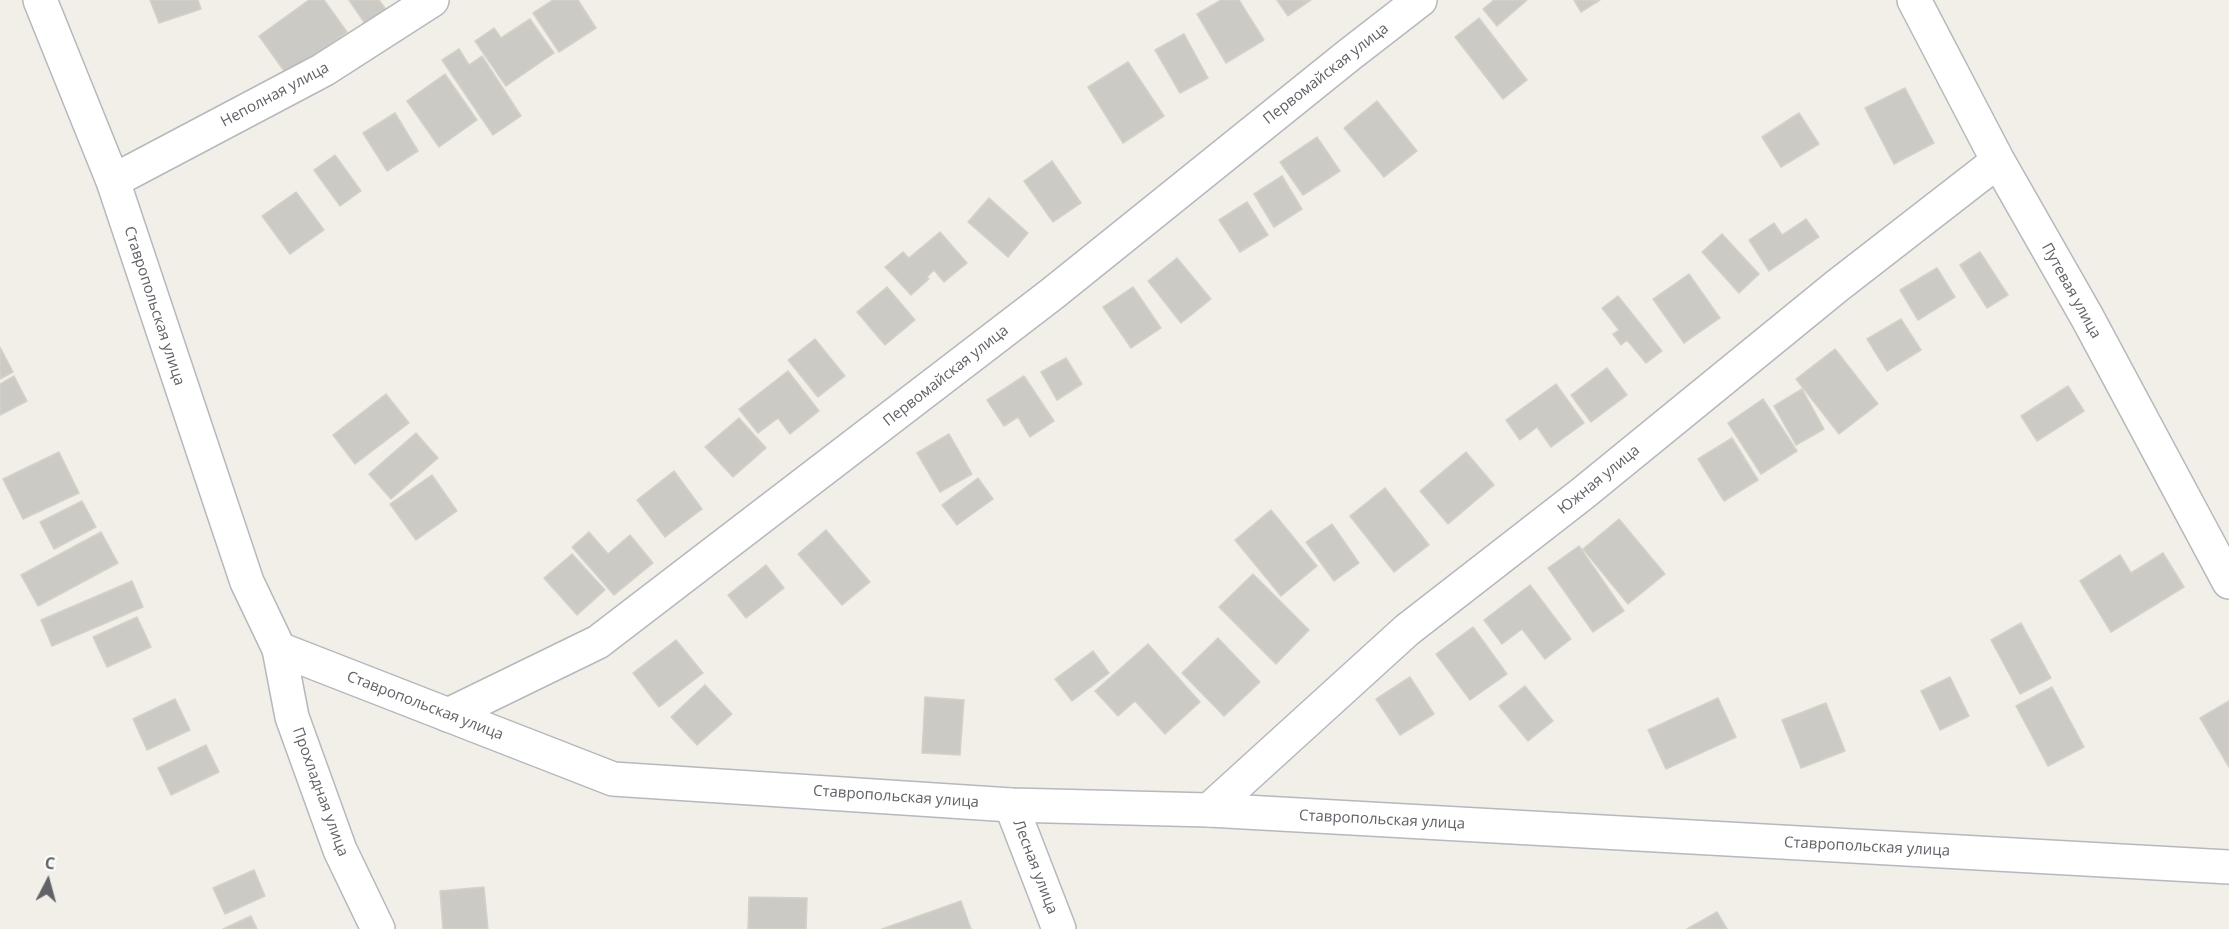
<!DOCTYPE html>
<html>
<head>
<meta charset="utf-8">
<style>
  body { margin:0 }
  #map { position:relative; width:2229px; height:929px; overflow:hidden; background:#f1efe8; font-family:"Open Sans",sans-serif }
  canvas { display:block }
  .north { position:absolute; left:18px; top:851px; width:60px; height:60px; -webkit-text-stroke:4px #fff; paint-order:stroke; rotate:6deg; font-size:16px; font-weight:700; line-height:24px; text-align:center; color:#5f6368 }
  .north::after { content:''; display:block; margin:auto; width:21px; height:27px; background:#5f6368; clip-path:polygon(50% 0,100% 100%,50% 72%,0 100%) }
</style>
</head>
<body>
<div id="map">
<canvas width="2229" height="929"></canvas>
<div class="north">С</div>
</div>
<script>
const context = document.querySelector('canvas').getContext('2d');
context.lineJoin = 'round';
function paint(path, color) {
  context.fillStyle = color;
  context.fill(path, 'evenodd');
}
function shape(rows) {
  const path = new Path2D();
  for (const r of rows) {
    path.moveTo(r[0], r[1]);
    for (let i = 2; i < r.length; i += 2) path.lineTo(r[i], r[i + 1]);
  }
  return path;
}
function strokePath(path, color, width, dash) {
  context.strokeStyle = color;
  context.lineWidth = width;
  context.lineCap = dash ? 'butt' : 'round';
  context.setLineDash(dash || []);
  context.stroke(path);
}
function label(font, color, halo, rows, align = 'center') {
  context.font = font + ' "Open Sans",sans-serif';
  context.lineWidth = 6;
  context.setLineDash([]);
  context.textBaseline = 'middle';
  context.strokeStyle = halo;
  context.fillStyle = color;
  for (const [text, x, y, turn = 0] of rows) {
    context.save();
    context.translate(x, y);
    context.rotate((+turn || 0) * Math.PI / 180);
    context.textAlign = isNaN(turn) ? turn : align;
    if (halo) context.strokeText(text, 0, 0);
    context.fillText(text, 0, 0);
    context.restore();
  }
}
const building = shape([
  [150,0,198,0,201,9,159,23,150,0],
  [309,0,324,0,347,32,287,75,259,36,309,0],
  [349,0,379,0,387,11,366,25,349,0],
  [553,0,578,0,596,28,559,52,533,13,553,0],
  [1221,0,1239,0,1264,40,1226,63,1197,14,1221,0],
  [1277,0,1311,0,1288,16,1277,0],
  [1494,0,1527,0,1497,26,1483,9,1494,0],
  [1574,0,1600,0,1581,12,1574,0],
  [1479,18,1527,80,1503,99,1455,37,1479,18],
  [530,19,554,53,506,86,475,41,494,28,501,38,530,19],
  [1184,34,1208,78,1180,93,1155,50,1184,34],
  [459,49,469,65,482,56,521,116,493,135,442,60,459,49],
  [1128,62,1164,116,1123,143,1088,87,1128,62],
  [445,74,477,120,439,147,407,101,445,74],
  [1905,88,1934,143,1894,164,1865,108,1905,88],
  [1377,101,1417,151,1384,177,1344,128,1377,101],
  [395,113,418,151,387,171,363,133,395,113],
  [1799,113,1819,144,1781,167,1762,137,1799,113],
  [1317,137,1340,171,1303,195,1280,162,1317,137],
  [335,155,361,191,340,206,314,170,335,155],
  [1052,161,1081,203,1053,222,1024,181,1052,161],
  [1282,176,1302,209,1274,227,1254,194,1282,176],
  [296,192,324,230,290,254,262,216,296,192],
  [989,198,1028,233,1008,257,968,222,989,198],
  [1247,202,1268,235,1240,252,1219,220,1247,202],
  [1806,219,1819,237,1769,271,1749,240,1774,223,1782,235,1806,219],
  [940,232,967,263,944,282,934,270,927,277,929,279,911,295,885,267,903,252,909,258,940,232],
  [1722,234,1759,274,1739,293,1702,252,1722,234],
  [1980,252,2008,295,1987,308,1960,265,1980,252],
  [1177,258,1211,299,1181,323,1148,281,1177,258],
  [1937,268,1955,297,1918,320,1900,290,1937,268],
  [1689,274,1720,318,1684,343,1653,299,1689,274],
  [887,287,915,320,885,345,857,312,887,287],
  [1133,287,1161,328,1131,348,1103,307,1133,287],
  [1618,296,1662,351,1646,363,1627,340,1621,345,1613,334,1619,330,1602,308,1618,296],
  [1901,319,1921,350,1887,371,1867,339,1901,319],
  [815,339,845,376,818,397,788,360,815,339],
  [0,347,13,372,0,379,0,347],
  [1835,349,1878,404,1839,434,1796,379,1835,349],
  [1066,358,1082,384,1057,400,1041,372,1066,358],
  [1607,368,1627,395,1591,422,1571,395,1607,368],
  [788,371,819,411,790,434,778,418,758,433,739,409,788,371],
  [14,376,27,401,0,415,0,384,14,376],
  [1024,376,1054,421,1030,437,1018,417,1004,426,987,400,1024,376],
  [1556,384,1584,423,1551,447,1537,427,1520,440,1506,420,1556,384],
  [2068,386,2084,411,2037,441,2021,416,2068,386],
  [1802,389,1824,429,1796,445,1774,406,1802,389],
  [386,394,409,423,355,464,333,435,386,394],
  [1763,399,1797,451,1761,474,1728,423,1763,399],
  [739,418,766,448,733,477,705,447,739,418],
  [416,433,438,458,391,499,369,474,416,433],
  [949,434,972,474,940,492,917,453,949,434],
  [1732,438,1758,480,1724,501,1698,459,1732,438],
  [59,452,79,493,23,519,3,479,59,452],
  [1466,452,1494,485,1448,524,1420,491,1466,452],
  [674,471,702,509,665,537,637,500,674,471],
  [432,475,457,511,416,540,390,504,432,475],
  [978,478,993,499,957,525,942,505,978,478],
  [1385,488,1429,545,1394,572,1350,516,1385,488],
  [82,501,96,527,54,549,40,522,82,501],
  [1271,510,1317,566,1281,596,1235,540,1271,510],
  [1619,519,1665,574,1628,604,1583,549,1619,519],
  [1332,524,1359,563,1334,581,1306,542,1332,524],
  [826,530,870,582,842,605,798,554,826,530],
  [101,532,118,563,38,606,21,575,101,532],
  [589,532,608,554,630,535,653,563,614,595,572,547,589,532],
  [1579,546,1624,611,1593,632,1548,568,1579,546],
  [2163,553,2184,587,2111,632,2080,581,2120,555,2131,573,2163,553],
  [572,554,605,590,577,615,544,578,572,554],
  [766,565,784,588,746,618,728,595,766,565],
  [1253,574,1309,630,1276,664,1219,607,1253,574],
  [132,581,143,607,52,646,41,620,132,581],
  [1530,585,1571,639,1545,659,1522,629,1502,644,1484,620,1530,585],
  [137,617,151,647,107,667,93,637,137,617],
  [2021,623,2051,678,2020,694,1991,640,2021,623],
  [1473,627,1507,674,1470,700,1436,654,1473,627],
  [1218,638,1260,682,1224,716,1182,673,1218,638],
  [676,640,703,673,659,707,633,673,676,640],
  [1148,644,1200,702,1165,734,1135,701,1118,716,1095,691,1148,644],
  [1093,651,1109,673,1072,701,1055,679,1093,651],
  [1410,677,1434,714,1400,735,1376,699,1410,677],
  [1950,677,1969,716,1940,730,1921,691,1950,677],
  [705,685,732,714,697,745,671,717,705,685],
  [1525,686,1553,721,1528,741,1499,706,1525,686],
  [2052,687,2084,747,2048,766,2016,706,2052,687],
  [925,697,964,700,960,755,922,753,925,697],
  [1718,698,1736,737,1666,769,1648,730,1718,698],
  [175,699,190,730,147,750,133,719,175,699],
  [2229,701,2229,767,2200,718,2229,701],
  [1826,703,1845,751,1801,768,1782,720,1826,703],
  [206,745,219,772,171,795,158,768,206,745],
  [254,870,265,896,225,914,213,888,254,870],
  [484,887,488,929,443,929,440,891,484,887],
  [749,897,807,898,806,929,748,929,749,897],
  [961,901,971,929,882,929,961,901],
  [1717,912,1727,929,1687,929,1717,912],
  [251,916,257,929,223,929,251,916]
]);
const minor = shape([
  [1914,0,1998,161,2087,317,2229,582],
  [113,181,323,70,432,0],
  [279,649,292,717,340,850,378,929],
  [448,715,598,642,1052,294,1349,55,1420,0],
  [1011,805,1059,929],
  [1209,810,1407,630,1582,494,1837,286,1998,161]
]);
const tertiary = shape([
  [40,0,113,181,247,582,279,649,613,779,1011,805,1209,810,2229,867]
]);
const streetNames = [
  ["Первомайская улица",1326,74,-38],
  ["Неполная улица",275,95,-28],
  ["Путевая улица",2071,291,61],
  ["Ставропольская улица",154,306,72],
  ["Первомайская улица",946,376,-38],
  ["Южная улица",1599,480,-39],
  ["Ставропольская улица",425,706,21],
  ["Прохладная улица",320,792,70],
  ["Ставропольская улица",896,797,4],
  ["Ставропольская улица",1382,820,3],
  ["Ставропольская улица",1867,847,3],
  ["Лесная улица",1035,867,69]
];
paint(building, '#cccac5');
strokePath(building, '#d6d1c6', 1.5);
strokePath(minor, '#b5b8bc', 36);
strokePath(tertiary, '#b5b8bc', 36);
strokePath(minor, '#fff', 33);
strokePath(tertiary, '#fff', 33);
label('15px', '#5f6368', '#fff', streetNames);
</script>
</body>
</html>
